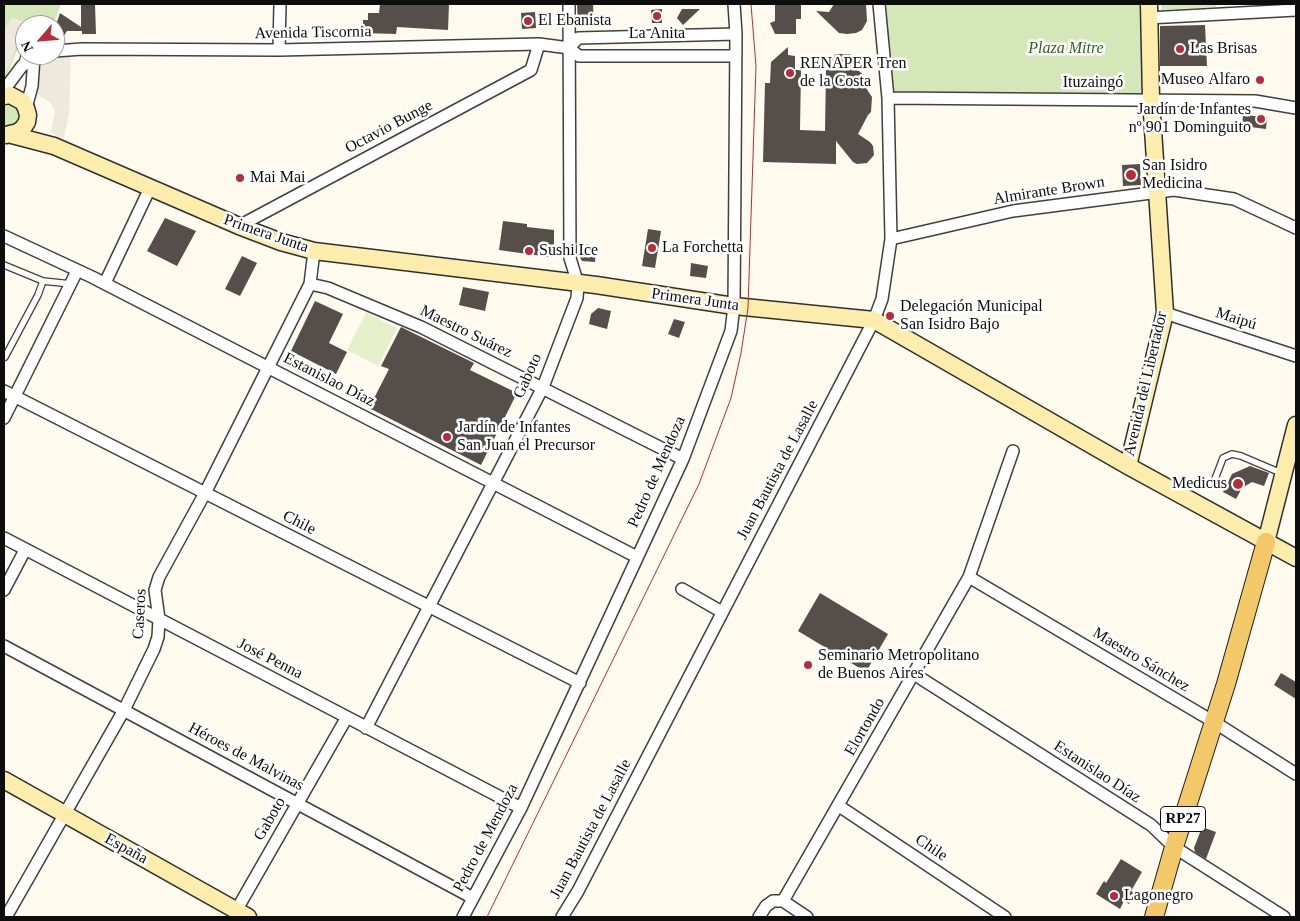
<!DOCTYPE html>
<html>
<head>
<meta charset="utf-8">
<style>
  body { margin:0 }
  #map { position:relative; width:1300px; height:921px; overflow:hidden; background:#fefaee; font-family:Georgia,serif }
  canvas { display:block }
  .frame { position:absolute; inset:0; border:5px solid #0d0d0d; pointer-events:none }
  .north { position:absolute; left:15px; top:15px; width:50px; height:50px; box-sizing:border-box; background:#fff; border:1px solid #9e9e9e; border-radius:50%; rotate:243deg; font-size:14px; font-weight:700; line-height:20px; text-align:center; color:#0d0d0d }
  .north::after { content:''; display:block; margin:auto; width:18px; height:22px; background:#b72b3b; clip-path:polygon(50% 0,100% 100%,50% 72%,0 100%) }
</style>
</head>
<body>
<div id="map">
<canvas width="1300" height="921"></canvas>
<div class="frame"></div>
<div class="north">N</div>
</div>
<script>
const context = document.querySelector('canvas').getContext('2d');
context.lineJoin = 'round';
function paint(path, color) {
  context.fillStyle = color;
  context.fill(path, 'evenodd');
}
function shape(rows) {
  const path = new Path2D();
  for (const r of rows) {
    path.moveTo(r[0], r[1]);
    for (let i = 2; i < r.length; i += 2) path.lineTo(r[i], r[i + 1]);
  }
  return path;
}
function strokePath(path, color, width, dash) {
  context.strokeStyle = color;
  context.lineWidth = width;
  context.lineCap = dash ? 'butt' : 'round';
  context.setLineDash(dash || []);
  context.stroke(path);
}
function label(font, color, halo, rows, align = 'center') {
  context.font = font + ' Georgia,serif';
  context.lineWidth = 5;
  context.setLineDash([]);
  context.textBaseline = 'middle';
  context.strokeStyle = halo;
  context.fillStyle = color;
  for (const [text, x, y, turn = 0] of rows) {
    context.save();
    context.translate(x, y);
    context.rotate((+turn || 0) * Math.PI / 180);
    context.textAlign = isNaN(turn) ? turn : align;
    if (halo) context.strokeText(text, 0, 0);
    context.fillText(text, 0, 0);
    context.restore();
  }
}
const green = shape([
  [4,4,61,4,53,25,25,25,25,32,4,81],
  [885,4,1144,4,1144,94,893,93],
  [1162,4,1217,4,1216,7,1161,10],
  [6,101,21,110,19,124,4,129,4,102]
]);
const pitch = shape([
  [366,313,397,328,378,366,347,350]
]);
const plaza = shape([
  [12,18,25,22,11,61,4,75,4,30],
  [71,53,69,114,63,142,51,132,55,111,51,103,35,93,37,68,40,62,49,56]
]);
const building = shape([
  [81,4,95,4,96,34,82,34,82,31,67,31,59,43,55,43,55,28,60,13,81,27],
  [380,4,449,4,448,30,397,27,396,34,363,33,363,20,368,20,368,13,379,13],
  [577,4,593,4,594,27,578,27],
  [775,4,801,4,801,19,796,19,796,34,775,34,770,23,775,21],
  [834,4,866,4,867,21,862,30,856,33,847,34,839,33,816,11,829,12],
  [662,9,662,23,652,23,651,10],
  [682,9,700,9,683,25,677,18],
  [535,12,536,28,522,29,521,13],
  [1205,25,1207,66,1160,66,1160,26],
  [788,47,788,55,795,56,795,70,801,70,800,130,825,131,826,70,828,70,829,61,836,54,850,54,856,61,856,69,864,75,864,85,872,97,871,112,868,115,858,134,870,142,873,146,874,155,867,163,857,164,853,162,836,141,836,164,763,162,765,83,770,83,771,62],
  [1243,115,1267,117,1266,129,1242,126],
  [1140,164,1141,185,1123,186,1122,165],
  [165,218,196,231,177,266,147,251],
  [503,221,527,224,527,227,554,230,554,253,549,257,499,250],
  [648,229,661,231,655,268,642,266],
  [580,244,591,245,590,248,596,249,595,262,582,261,579,256],
  [242,256,257,263,240,296,225,289],
  [691,263,708,266,706,278,690,276],
  [463,287,489,292,485,311,459,305],
  [315,301,343,314,329,343,347,352,336,374,291,351],
  [598,308,611,311,607,329,589,324,591,314],
  [674,319,685,322,679,338,668,334],
  [401,327,474,363,470,370,517,393,481,465,369,408,389,369,381,366],
  [1250,466,1269,473,1264,486,1252,482,1242,488,1236,499,1223,492,1232,474],
  [820,593,888,634,866,672,798,631],
  [1281,673,1296,682,1296,699,1274,685],
  [1202,827,1216,832,1206,859,1195,852,1194,848],
  [1121,859,1142,872,1131,891,1135,893,1129,904,1124,901,1120,909,1096,894,1104,881,1106,883]
]);
const lane = shape([
  [22,64,25,52],
  [4,265,43,281],
  [5,357,38,295,43,281,71,284],
  [1215,479,1223,458,1232,454,1241,456,1281,473]
]);
const street = shape([
  [1148,18,1296,10],
  [569,48,578,38,736,34],
  [279,50,280,4],
  [55,51,82,49,279,50,539,44,569,48,579,56,735,56],
  [4,90,22,66,37,55],
  [888,98,1255,101,1296,108],
  [26,108,32,86,34,57],
  [239,226,531,70,539,44],
  [4,236,92,277,637,557],
  [891,239,1013,211,1174,190,1234,199,1296,228],
  [105,283,150,188],
  [310,284,328,288,421,327,683,459],
  [1165,313,1296,356],
  [4,391,580,683],
  [4,418,77,271],
  [4,538,521,808],
  [969,577,1214,722,1296,774],
  [682,589,722,612],
  [4,590,25,550],
  [4,646,473,898],
  [914,674,1151,825,1174,847,1284,917],
  [366,728,543,387,577,298,578,284,570,258,569,4],
  [839,806,1005,917],
  [783,901,807,917],
  [236,911,347,717],
  [6,917,124,710,154,649,158,637,159,619,155,590,159,577,205,493,310,284,314,251],
  [463,917,521,808,683,459,731,331,734,306,736,34,734,4],
  [562,917,578,891,874,320,882,299,891,239,888,98,879,4],
  [759,917,766,906,773,901,783,901,969,577,1013,451]
]);
const secondary = shape([
  [4,96,10,95,23,102,26,108,28,115,27,122,23,128,18,132,6,135],
  [12,135,54,146,239,226,281,242,314,251,596,285,734,306,874,320,1128,466,1296,558],
  [1128,466,1165,313,1151,99,1149,4],
  [1266,542,1296,425],
  [4,780,248,917]
]);
const primary = shape([
  [1154,917,1174,847,1226,684,1266,542]
]);
const tram = shape([
  [487,917,699,484,731,398,741,353,748,308,756,66,751,4]
]);
const markers = [
  [657,16,5,"#b72b3b"],
  [528,21,5,"#b72b3b"],
  [1180,49,5,"#b72b3b"],
  [790,73,5,"#b72b3b"],
  [1260,80,5,"#b72b3b"],
  [1261,119,5,"#b72b3b"],
  [1131,175,6,"#b72b3b"],
  [240,178,5,"#b72b3b"],
  [652,248,5,"#b72b3b"],
  [529,251,5,"#b72b3b"],
  [890,316,5,"#b72b3b"],
  [447,437,5,"#b72b3b"],
  [1238,484,6,"#b72b3b"],
  [808,665,5,"#b72b3b"],
  [1114,896,5,"#b72b3b"]
];
const shields = [
  [1183,819,45]
];
const shieldNames = [
  ["RP27",1183,819]
];
const poiNames = [
  ["El Ebanista",538,21],
  ["La Anita",657,34,"center"],
  ["Las Brisas",1190,49],
  ["RENAPER Tren",800,64],
  ["de la Costa",800,82],
  ["Museo Alfaro",1250,80,"right"],
  ["Jardín de Infantes",1251,110,"right"],
  ["nº 901 Dominguito",1251,128,"right"],
  ["San Isidro",1142,166],
  ["Medicina",1142,184],
  ["Mai Mai",250,178],
  ["La Forchetta",662,248],
  ["Sushi Ice",539,251],
  ["Delegación Municipal",900,307],
  ["San Isidro Bajo",900,325],
  ["Jardín de Infantes",457,428],
  ["San Juan el Precursor",457,446],
  ["Medicus",1227,484,"right"],
  ["Seminario Metropolitano",818,656],
  ["de Buenos Aires",818,674],
  ["Lagonegro",1124,896]
];
const streetNames = [
  ["Avenida Tiscornia",313,33,-1],
  ["Ituzaingó",1093,83],
  ["Octavio Bunge",389,127,-28],
  ["Almirante Brown",1049,191,-9],
  ["Primera Junta",266,234,19],
  ["Primera Junta",695,300,8],
  ["Maipú",1236,319,18],
  ["Maestro Suárez",466,332,26],
  ["Gaboto",528,376,-66],
  ["Estanislao Díaz",329,380,27],
  ["Avenida del Libertador",1146,384,-77],
  ["Juan Bautista de Lasalle",778,470,-62],
  ["Pedro de Mendoza",657,472,-66],
  ["Chile",299,523,27],
  ["Caseros",140,614,-87],
  ["José Penna",270,659,27],
  ["Maestro Sánchez",1141,660,31],
  ["Elortondo",865,727,-60],
  ["Héroes de Malvinas",246,757,28],
  ["Estanislao Díaz",1097,772,33],
  ["Gaboto",270,819,-60],
  ["Juan Bautista de Lasalle",591,829,-62],
  ["Pedro de Mendoza",486,838,-62],
  ["Chile",931,848,34],
  ["España",126,849,29]
];
const parkNames = [
  ["Plaza Mitre",1066,49]
];
paint(green, '#d4e7b9');
paint(pitch, '#e5efca');
paint(plaza, '#eee8dd');
paint(building, '#554e4a');
strokePath(lane, '#404040', 8);
strokePath(street, '#404040', 14);
strokePath(secondary, '#2f2f2f', 19);
strokePath(primary, '#1e1e1e', 20);
strokePath(lane, '#fff', 5.5);
strokePath(street, '#fff', 11);
strokePath(secondary, '#fcedac', 16);
strokePath(primary, '#f3c869', 18);
strokePath(tram, '#b72b3b', 1);
for (const [x, y, r, color] of markers) {
  const dot = new Path2D();
  dot.arc(x, y, r, 0, 2 * Math.PI);
  context.fillStyle = color;
  context.fill(dot);
  strokePath(dot, '#fff', 2);
}
for (const [x, y, w] of shields) {
  const box = new Path2D();
  box.roundRect(x - w / 2, y - 12.5, w, 25, 4);
  context.fillStyle = '#fff';
  context.fill(box);
  strokePath(box, '#0d0d0d', 1);
}
label('bold 15px', '#0d0d0d', null, shieldNames);
label('16px', '#0d0d0d', '#fff', poiNames, 'left');
label('16px', '#0d0d0d', '#fff', streetNames);
label('italic 16px', '#326220', '#fff', parkNames);
</script>
</body>
</html>
